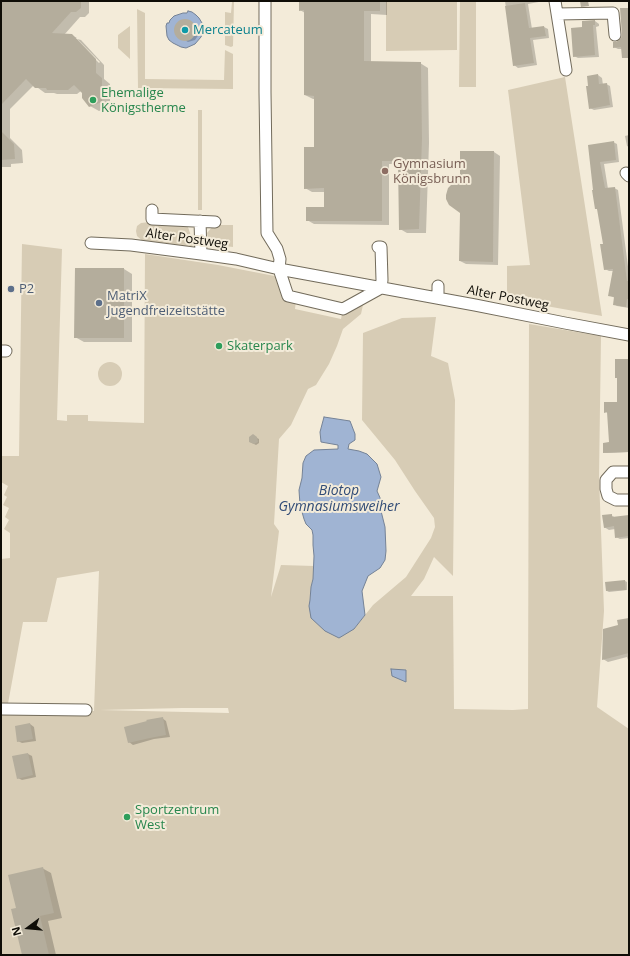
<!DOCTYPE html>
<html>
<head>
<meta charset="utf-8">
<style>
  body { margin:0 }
  #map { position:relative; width:630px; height:956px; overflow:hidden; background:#f3ebd9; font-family:"Open Sans",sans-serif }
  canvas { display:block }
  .frame { position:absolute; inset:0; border:2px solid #0f0d07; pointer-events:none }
  .north { position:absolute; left:8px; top:908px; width:40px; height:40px; -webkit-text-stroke:3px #f3ebd9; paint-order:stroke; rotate:254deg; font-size:11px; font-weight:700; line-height:16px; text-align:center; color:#0f0d07 }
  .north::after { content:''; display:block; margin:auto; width:14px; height:18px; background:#0f0d07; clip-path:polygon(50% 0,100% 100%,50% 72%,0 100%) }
</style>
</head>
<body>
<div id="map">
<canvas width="630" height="956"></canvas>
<div class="frame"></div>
<div class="north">N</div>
</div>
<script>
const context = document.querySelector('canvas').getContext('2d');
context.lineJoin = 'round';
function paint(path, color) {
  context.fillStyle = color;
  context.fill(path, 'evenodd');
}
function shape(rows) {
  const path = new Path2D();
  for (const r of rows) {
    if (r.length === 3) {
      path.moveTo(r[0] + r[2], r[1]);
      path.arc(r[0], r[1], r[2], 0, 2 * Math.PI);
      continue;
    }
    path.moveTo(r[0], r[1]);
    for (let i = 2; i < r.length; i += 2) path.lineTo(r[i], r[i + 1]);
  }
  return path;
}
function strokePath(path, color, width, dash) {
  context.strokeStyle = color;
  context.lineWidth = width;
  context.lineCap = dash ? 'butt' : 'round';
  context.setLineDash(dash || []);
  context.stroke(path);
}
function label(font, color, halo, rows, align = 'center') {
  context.font = font + ' "Open Sans",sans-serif';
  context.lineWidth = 4;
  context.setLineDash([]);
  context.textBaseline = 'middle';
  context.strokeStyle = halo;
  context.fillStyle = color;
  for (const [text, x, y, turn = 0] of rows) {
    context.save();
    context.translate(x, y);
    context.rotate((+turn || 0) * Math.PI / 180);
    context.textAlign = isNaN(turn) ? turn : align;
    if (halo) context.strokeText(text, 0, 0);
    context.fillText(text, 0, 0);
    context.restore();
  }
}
const green = shape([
  [386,1,457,1,457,50,386,51],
  [460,1,476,1,476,87,459,87],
  [232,2,234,2,233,46,231,47,225,45,225,12,231,13],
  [137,9,145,13,145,79,224,80,225,50,233,54,233,89,138,88],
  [130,26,130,59,118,48,118,35],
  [565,77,602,316,507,299,507,266,530,265,508,90],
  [198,110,202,110,202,210,198,210],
  [150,222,183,224,188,227,194,245,188,247,145,243,137,236,136,231,137,226,141,223],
  [216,225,233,225,233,247,209,244,207,233,213,226],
  [22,244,62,249,57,420,67,421,67,415,88,415,88,421,144,423,145,254,218,265,290,279,288,302,296,300,295,309,341,319,343,309,357,301,363,305,361,314,343,329,337,346,329,364,316,385,308,389,291,425,279,439,274,524,279,531,271,597,281,565,314,566,313,579,311,587,310,600,309,606,354,629,373,605,406,577,431,538,435,527,434,518,415,491,395,460,362,420,363,333,402,318,436,317,431,356,448,363,455,400,453,576,434,557,424,579,411,596,453,596,454,709,513,710,528,709,529,324,601,336,599,477,604,611,597,707,629,729,629,955,1,955,1,559,10,558,10,533,4,529,9,520,5,517,9,508,3,505,7,497,4,495,8,486,1,482,1,456,19,456],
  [99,571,94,711,7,709,23,622,47,622,57,578],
  [228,708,229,713,100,710,182,708],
  [110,374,12]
]);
const water = shape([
  [188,11,192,12,196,15,199,18,202,23,203,32,201,37,195,44,186,48,181,47,173,43,169,40,167,36,166,26,167,23,169,23,170,20,174,16,183,13,187,13,188,11],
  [324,417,350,421,355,434,355,440,349,444,348,449,359,451,367,454,377,464,381,477,377,491,381,500,379,503,385,527,386,551,385,560,380,568,368,576,362,591,365,615,354,629,339,638,325,631,311,618,309,606,310,600,311,587,313,579,314,556,313,545,313,535,312,530,306,524,304,519,300,505,299,490,302,478,303,463,306,456,314,450,338,449,338,445,321,442,320,432,324,417],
  [391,669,406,670,406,682,392,676,391,669]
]);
const shadow = shape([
  [1,1,89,1,89,13,85,17,80,17,64,35,71,35,77,38,74,38,99,63,100,62,77,39,81,40,104,65,104,79,110,84,110,107,99,111,90,106,83,93,81,91,77,94,57,94,54,93,45,93,34,85,10,109,10,138,22,150,23,163,11,164,11,167,1,167],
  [153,1,231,1,231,2],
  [300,1,387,1,387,15,371,14,371,62,420,63,428,68,429,143,426,233,407,233,400,229,399,164,389,164,389,225,314,224,307,220,325,208,325,192,312,192,305,188,314,148,315,99,313,99,305,95,305,13,300,10],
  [505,1,544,1,528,4,532,29,544,27,548,29,549,38,533,40,537,65,518,68,514,65],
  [184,20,189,21,198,27,199,34,195,40,188,42,177,35,176,28,180,22],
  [595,21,599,24,599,26,596,27,599,57,578,58,574,56,583,28],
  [629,27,629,53,623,49,618,49,614,47,619,42],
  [598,75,602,78,603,85,606,84,610,86,613,107,594,110,590,108,589,87],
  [629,135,629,147,627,146,625,136],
  [613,142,617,144,619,162,604,164,608,189,614,188,618,190,629,274,629,308,617,306,614,304,615,298,609,295,613,271,609,271,605,269,604,245,598,210,596,208,589,146],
  [494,152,500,156,498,265,466,264,460,261,461,183],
  [124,269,132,274,132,342,84,342,75,337],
  [629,360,629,452,606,453,604,452,610,443,608,413,605,412,618,403],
  [253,436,259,439,259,443,256,445,250,442],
  [611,515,616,518,629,516,629,538,620,539,616,537,615,529,609,530,604,527],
  [625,581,627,582,627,590,609,592,607,591],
  [629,619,629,663,627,657,608,662,603,659,620,625],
  [162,718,166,721,170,737,154,739,133,745,129,742],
  [30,724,34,727,36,741,22,743,18,741],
  [28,754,32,756,36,777,22,780,18,778],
  [42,868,51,873,62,918,48,921,56,955,23,955,18,909]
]);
const building = shape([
  [1,1,81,1,81,8,76,12,71,12,52,33,72,34,96,59,96,73,102,78,102,102,89,107,82,98,82,93,74,85,68,90,47,90,46,88,35,88,26,79,1,105],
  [299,1,380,1,380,11,364,11,364,61,421,62,422,139,419,229,399,230,398,161,382,161,382,221,306,221,306,207,324,207,324,188,304,189,304,147,314,147,314,96,304,95,304,10,299,11],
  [580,1,588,1,589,6,581,7],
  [525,3,529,28,544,26,546,36,530,38,534,63,513,66,505,6],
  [620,8,629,8,629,58,622,58,621,47,613,48,613,42,616,42,619,40,621,38,622,35],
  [185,30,11],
  [595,20,595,25,593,25,595,55,573,57,571,28,582,27,582,21],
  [598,74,599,84,607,83,610,105,589,109,586,86,588,86,587,76],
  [1,131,14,144,15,159,1,160],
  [614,141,616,160,600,162,605,188,615,187,627,281,629,281,629,299,627,299,626,307,613,305,614,297,608,296,613,269,604,270,600,244,603,244,597,209,595,209,592,190,593,190,588,145],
  [460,151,494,151,493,262,459,261,460,213,449,205,446,199,446,195,448,188,451,185,460,182],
  [75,268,124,268,124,338,74,338],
  [615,359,629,359,629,452,603,453,603,443,609,442,607,412,604,413,604,402,617,402,617,378,615,378],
  [253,434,257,437,258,442,254,444,249,442,249,437],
  [612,514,612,517,629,515,629,536,615,538,614,526,604,528,602,515],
  [625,580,626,590,606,591,605,582],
  [629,618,629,653,602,660,603,629,618,625,617,620],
  [163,717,166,735,150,738,128,743,124,727,147,721,146,720],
  [30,723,33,739,17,742,15,726],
  [28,753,33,775,17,779,12,756],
  [43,867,54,913,40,916,49,955,22,955,11,909,16,908,8,875]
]);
const minor = shape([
  [265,1,265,92,267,233,277,249,280,259,279,269,288,296,343,309,381,288,382,280,381,247,378,247],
  [555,1,566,70],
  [557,14,613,13,615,35],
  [626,173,629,176],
  [152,210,152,219,215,222],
  [200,221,201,254],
  [91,243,131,245,201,254,236,259,279,269,475,305,565,323,629,335],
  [438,286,438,298],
  [1,351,6,351],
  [629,472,613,472,606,480,606,489,608,496,616,500,629,500],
  [1,709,86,710]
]);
const markers = [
  [185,30,4,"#0f9aa8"],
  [93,100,4,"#2e9e5b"],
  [385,171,4,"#8d6e63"],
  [11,289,4,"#5c6f8a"],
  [99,303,4,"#5c6f8a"],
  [219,346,4,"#2e9e5b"],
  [127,817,4,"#2e9e5b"]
];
const cultureNames = [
  ["Mercateum",193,30]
];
const leisureNames = [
  ["Ehemalige",101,93],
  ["Königstherme",101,108],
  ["Skaterpark",227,346],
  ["Sportzentrum",135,810],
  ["West",135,825]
];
const educationNames = [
  ["Gymnasium",393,164],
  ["Königsbrunn",393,179]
];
const streetNames = [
  ["Alter Postweg",187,239,8],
  ["Alter Postweg",508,298,11]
];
const serviceNames = [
  ["P2",19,289],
  ["MatriX",107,296],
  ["Jugendfreizeitstätte",107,311]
];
const waterNames = [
  ["Biotop",339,491],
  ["Gymnasiumsweiher",339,507]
];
paint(green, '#d7ccb5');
paint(water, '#a0b4d3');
strokePath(water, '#748296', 1);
paint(shadow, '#0003');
paint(building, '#b4ad9c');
strokePath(minor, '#726b5b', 13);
strokePath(minor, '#fff', 11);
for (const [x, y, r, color] of markers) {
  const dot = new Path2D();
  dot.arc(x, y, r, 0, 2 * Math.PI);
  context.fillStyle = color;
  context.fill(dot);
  strokePath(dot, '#f3ebd9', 1.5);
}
label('13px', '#0d838f', '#f3ebd9', cultureNames, 'left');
label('13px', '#27864d', '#f3ebd9', leisureNames, 'left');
label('13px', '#785e54', '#f3ebd9', educationNames, 'left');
label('13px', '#0f0d07', '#f3ebd9', streetNames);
label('13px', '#4e5e75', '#f3ebd9', serviceNames, 'left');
label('italic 14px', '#304b76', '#f3ebd9', waterNames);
</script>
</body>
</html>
